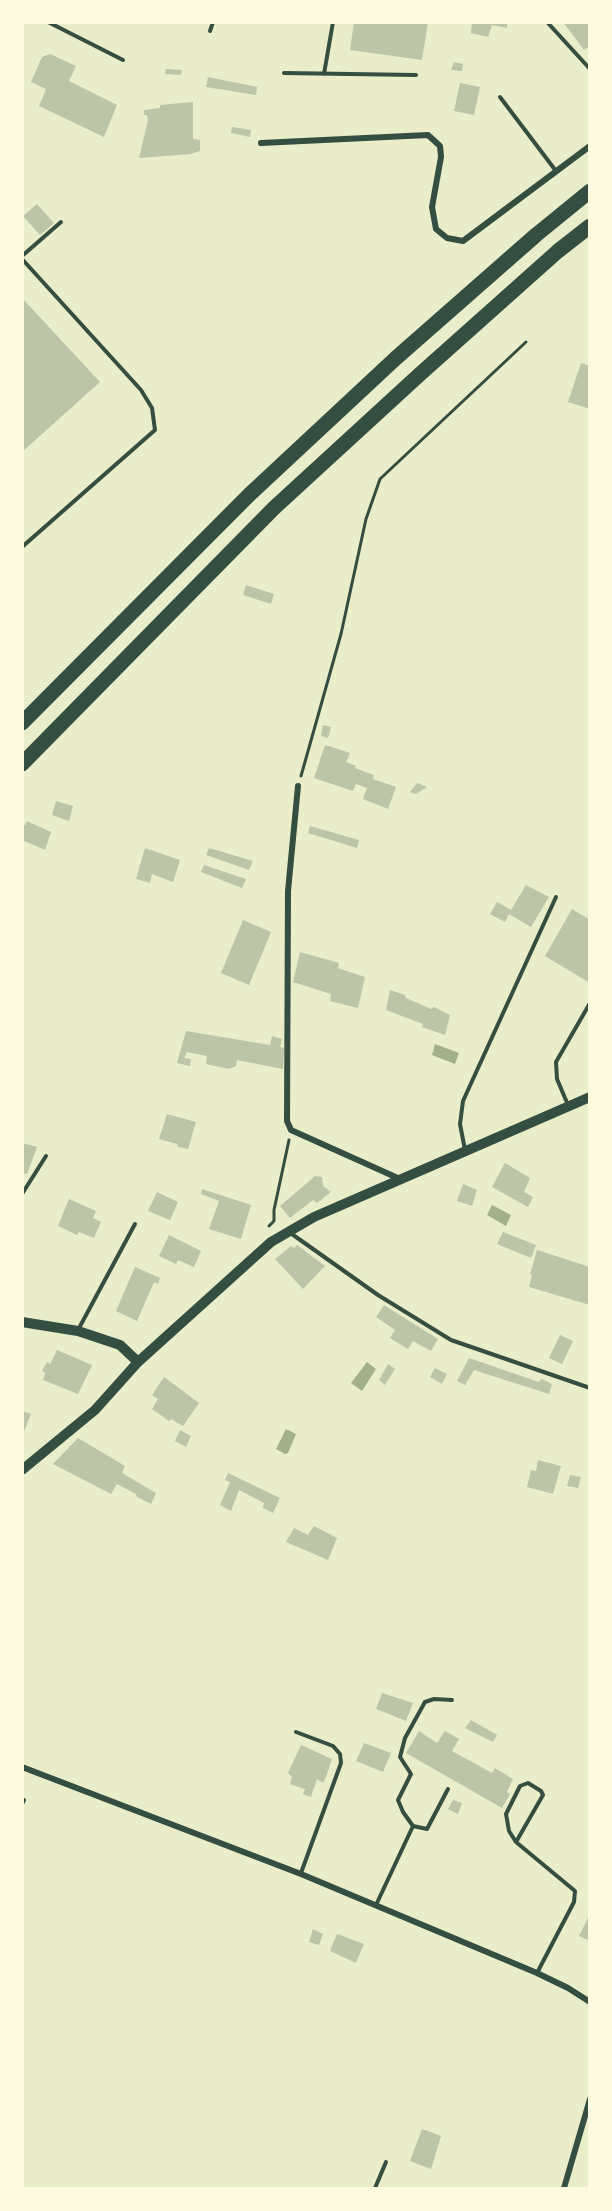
<!DOCTYPE html>
<html>
<head>
<meta charset="utf-8">
<style>
  body { margin:0 }
  #map { position:relative; width:612px; height:2211px; overflow:hidden; background:#e9edc9; font-family:Figtree,sans-serif }
  canvas { display:block }
  .frame { position:absolute; inset:0; border:24px solid #fefae0; pointer-events:none }
</style>
</head>
<body>
<div id="map">
<canvas width="612" height="2211"></canvas>
<div class="frame"></div>
</div>
<script>
const context = document.querySelector('canvas').getContext('2d');
context.lineJoin = 'round';
function paint(path, color) {
  context.fillStyle = color;
  context.fill(path, 'evenodd');
}
function shape(rows) {
  const path = new Path2D();
  for (const r of rows) {
    path.moveTo(r[0], r[1]);
    for (let i = 2; i < r.length; i += 2) path.lineTo(r[i], r[i + 1]);
  }
  return path;
}
function strokePath(path, color, width, dash) {
  context.strokeStyle = color;
  context.lineWidth = width;
  context.lineCap = dash ? 'butt' : 'round';
  context.setLineDash(dash || []);
  context.stroke(path);
}
const water = shape([
  [435,1044,459,1053,455,1064,432,1055],
  [492,1205,511,1215,506,1226,487,1215],
  [367,1362,376,1369,362,1391,351,1383],
  [286,1429,296,1434,288,1453,285,1454,276,1449]
]);
const building = shape([
  [354,22,428,22,422,60,350,50],
  [472,22,507,22,507,28,492,25,488,37,471,33],
  [563,22,590,22,590,46,584,50],
  [50,54,76,66,69,81,117,105,104,137,39,106,46,89,31,82,42,57],
  [454,62,463,64,462,71,451,70],
  [166,69,182,70,181,75,165,74],
  [208,77,257,87,256,95,206,87],
  [460,83,480,87,474,115,454,111],
  [193,102,193,139,200,140,200,151,191,154,139,158,148,120,147,115,144,115,144,110,160,108,160,105],
  [232,127,251,130,250,137,231,133],
  [37,204,54,223,40,235,23,216],
  [22,298,100,382,22,452],
  [581,363,590,366,590,409,568,402],
  [246,585,274,594,271,604,243,595],
  [323,725,331,727,328,738,321,736],
  [325,745,350,753,346,762,356,766,355,768,374,775,373,779,396,787,388,809,363,799,367,788,356,784,353,791,314,778],
  [417,783,427,787,416,794,410,792],
  [56,801,73,806,69,821,52,815],
  [27,821,51,832,45,850,22,840,22,824,25,825],
  [310,826,359,840,357,848,308,833],
  [145,848,180,860,173,882,152,874,150,883,136,879],
  [209,848,253,861,249,870,206,855],
  [204,865,246,879,242,888,201,872],
  [526,885,549,897,531,927,509,914,505,922,490,914,497,902,511,910],
  [572,909,590,920,590,983,545,956],
  [243,920,271,932,249,985,221,973],
  [300,952,339,963,338,968,365,977,358,1008,330,1001,331,994,293,982],
  [390,990,405,995,406,998,431,1009,434,1007,450,1015,445,1035,422,1027,423,1024,386,1010],
  [186,1031,270,1045,272,1036,282,1039,280,1047,284,1048,283,1069,237,1060,236,1066,229,1069,206,1064,207,1056,187,1052,184,1058,191,1059,190,1066,177,1063],
  [167,1114,196,1122,188,1149,178,1147,177,1144,159,1139],
  [22,1143,37,1147,27,1174,22,1173],
  [505,1163,530,1178,524,1192,533,1197,528,1207,492,1187],
  [315,1176,322,1177,323,1186,331,1192,317,1203,313,1200,290,1218,280,1206],
  [463,1184,477,1190,472,1206,457,1201],
  [202,1189,251,1205,241,1239,209,1229,219,1201,201,1194],
  [157,1192,178,1202,170,1220,148,1211],
  [69,1199,96,1211,93,1218,101,1222,94,1238,79,1232,77,1235,58,1226],
  [503,1232,536,1245,531,1258,497,1244],
  [169,1235,201,1251,194,1267,178,1260,176,1264,159,1256],
  [297,1245,325,1266,303,1289,275,1259,291,1246,294,1248],
  [537,1250,590,1267,590,1305,529,1287,532,1275,530,1274],
  [135,1267,160,1278,158,1284,154,1282,137,1321,116,1311],
  [384,1305,438,1339,431,1351,413,1341,408,1349,390,1338,395,1330,376,1317],
  [560,1335,573,1341,562,1364,549,1358],
  [57,1350,92,1365,78,1394,43,1380,45,1373,42,1371,47,1362,50,1364],
  [469,1358,539,1382,541,1379,552,1384,549,1394,474,1370,465,1385,457,1381],
  [388,1364,395,1369,385,1385,379,1380],
  [435,1368,447,1374,442,1384,430,1377],
  [164,1377,199,1403,183,1426,171,1419,169,1421,152,1409,158,1399,152,1395],
  [22,1411,31,1414,23,1434,22,1434],
  [180,1430,191,1436,186,1447,175,1441],
  [78,1438,125,1466,122,1473,156,1493,151,1504,137,1497,136,1494,117,1484,111,1494,53,1464],
  [538,1460,561,1466,553,1494,527,1487,531,1470,536,1471],
  [228,1473,280,1498,273,1513,263,1508,264,1503,239,1490,231,1511,220,1505,230,1482,225,1480],
  [570,1475,581,1477,578,1488,567,1486],
  [314,1526,337,1538,328,1560,286,1542,294,1528,308,1535],
  [382,1693,413,1703,406,1721,376,1709],
  [471,1720,497,1735,493,1742,465,1728],
  [419,1731,437,1743,445,1731,459,1739,452,1751,492,1773,495,1768,513,1779,507,1792,510,1794,502,1808,406,1753],
  [364,1743,391,1753,383,1772,356,1761],
  [301,1745,332,1759,326,1777,323,1783,317,1779,311,1797,303,1794,305,1789,290,1784,292,1777,288,1773],
  [453,1800,462,1803,458,1814,448,1809],
  [590,1914,590,1941,579,1936],
  [313,1929,323,1934,319,1945,309,1942],
  [337,1934,364,1944,356,1963,330,1951],
  [422,2129,441,2136,431,2169,410,2161]
]);
const path = shape([
  [301,776,341,634,366,519,380,479,526,342],
  [269,1226,274,1221,274,1210,289,1140]
]);
const service = shape([
  [48,22,123,60],
  [547,22,590,69],
  [210,31,213,22],
  [284,73,416,75],
  [324,74,333,22],
  [500,97,556,171],
  [22,256,61,222],
  [22,259,141,390,152,408,155,430,22,547],
  [568,1105,557,1079,556,1062,590,1003],
  [465,1150,460,1124,463,1101,556,897],
  [22,1194,46,1156],
  [289,1232,378,1295,451,1340,590,1388],
  [78,1330,135,1224],
  [296,1732,333,1746,340,1754,341,1763,301,1873],
  [22,1804,24,1800],
  [413,1826,427,1829,448,1789],
  [516,1842,509,1831,506,1814,520,1786,528,1783,541,1791,543,1795,516,1842,575,1891,574,1902,537,1973],
  [376,1905,413,1826,403,1812,398,1800,411,1774,400,1757,405,1738,425,1702,434,1699,452,1700],
  [375,2188,386,2162]
]);
const minor = shape([
  [261,143,428,135,440,146,441,157,432,207,436,229,447,238,463,241,590,146],
  [298,786,288,891,287,1121,291,1130,400,1179],
  [22,1767,301,1874,537,1973,568,1988,590,2002],
  [564,2188,590,2099]
]);
const tertiary = shape([
  [22,1322,78,1331,120,1345,138,1362],
  [22,1470,95,1410,138,1362,271,1242,314,1217,590,1097]
]);
const motorway = shape([
  [22,723,249,495,396,358,536,235,590,191],
  [22,764,274,508,419,375,558,251,590,226]
]);
paint(water, '#a3b18a');
paint(building, '#bcc5a7');
strokePath(path, '#344e41', 3);
strokePath(service, '#344e41', 4);
strokePath(minor, '#344e41', 6);
strokePath(tertiary, '#344e41', 10);
strokePath(motorway, '#344e41', 15);
</script>
</body>
</html>
